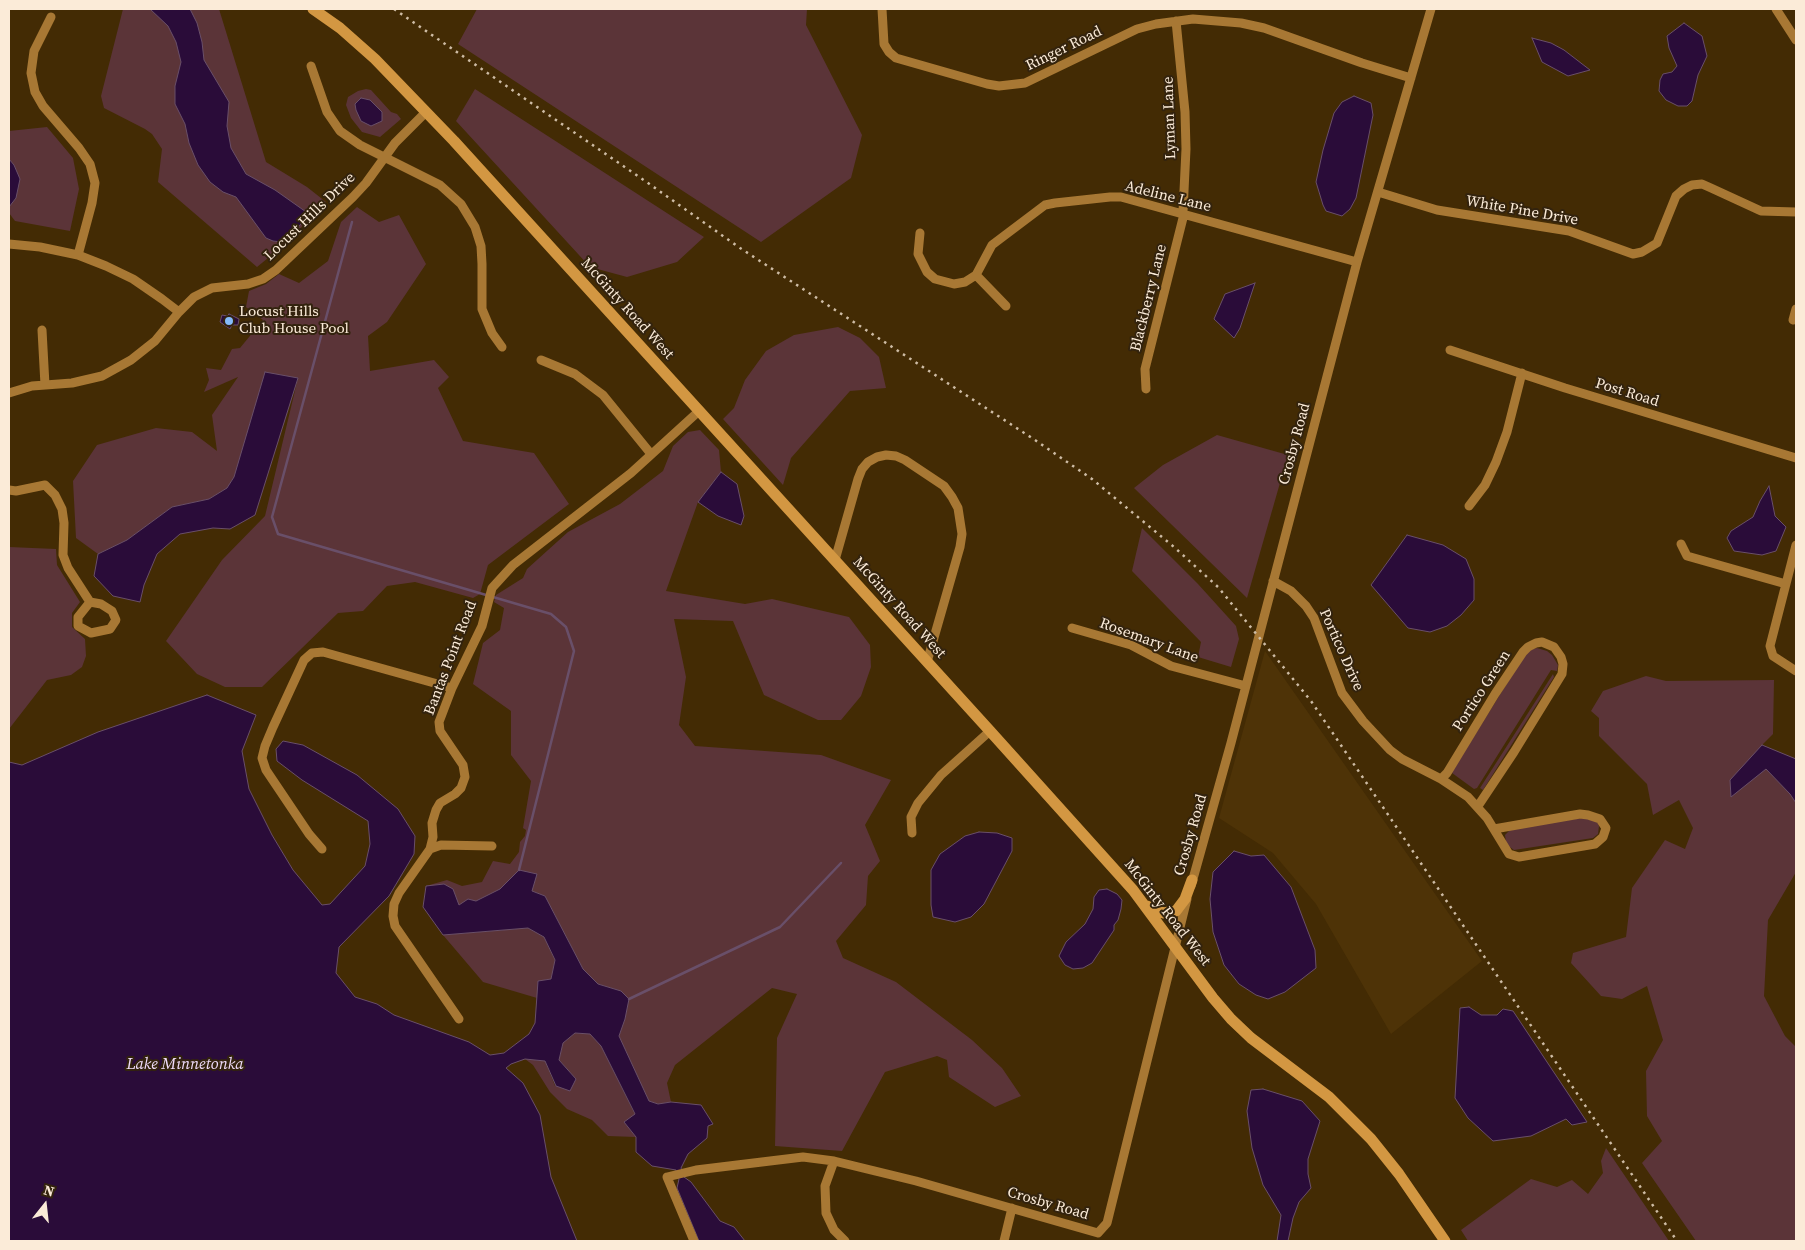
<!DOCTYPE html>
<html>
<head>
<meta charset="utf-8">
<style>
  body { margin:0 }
  #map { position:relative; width:1805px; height:1250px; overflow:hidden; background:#432b04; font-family:"Source Serif 4",serif }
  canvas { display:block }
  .frame { position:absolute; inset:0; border:10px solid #fbebd8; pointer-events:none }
  .north { position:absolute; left:20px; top:1180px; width:50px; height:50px; -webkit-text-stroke:4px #33230e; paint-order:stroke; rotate:16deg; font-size:14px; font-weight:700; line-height:20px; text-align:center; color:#fbebd8 }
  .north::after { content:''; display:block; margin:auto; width:18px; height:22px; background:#fbebd8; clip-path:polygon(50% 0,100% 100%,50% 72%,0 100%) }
</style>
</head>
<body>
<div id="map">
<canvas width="1805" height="1250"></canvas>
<div class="frame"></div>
<div class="north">N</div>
</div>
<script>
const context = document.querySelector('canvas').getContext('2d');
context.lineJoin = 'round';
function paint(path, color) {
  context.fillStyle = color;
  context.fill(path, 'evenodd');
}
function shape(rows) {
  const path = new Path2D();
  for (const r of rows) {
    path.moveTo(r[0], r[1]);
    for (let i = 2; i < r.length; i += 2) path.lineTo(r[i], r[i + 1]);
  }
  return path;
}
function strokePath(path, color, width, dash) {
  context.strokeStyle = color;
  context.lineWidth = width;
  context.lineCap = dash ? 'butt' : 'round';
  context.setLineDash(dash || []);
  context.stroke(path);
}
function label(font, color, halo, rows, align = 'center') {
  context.font = font + ' "Source Serif 4",serif';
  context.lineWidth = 4;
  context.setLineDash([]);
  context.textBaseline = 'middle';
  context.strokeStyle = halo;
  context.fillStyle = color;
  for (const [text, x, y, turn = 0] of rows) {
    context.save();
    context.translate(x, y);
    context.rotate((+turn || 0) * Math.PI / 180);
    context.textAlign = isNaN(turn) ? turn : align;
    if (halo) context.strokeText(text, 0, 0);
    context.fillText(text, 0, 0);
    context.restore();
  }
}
const built = shape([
  [1265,651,1482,961,1391,1034,1316,904,1273,853,1219,818]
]);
const green = shape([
  [123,9,219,9,266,162,307,187,326,202,284,245,257,267,158,182,162,149,152,134,145,129,104,108,101,96],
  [477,9,807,9,806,25,862,135,851,178,761,242,458,44],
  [366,89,371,90,391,112,397,114,401,119,380,137,362,132,351,118,346,105,348,97,358,91],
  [475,89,704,237,677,262,627,277,590,267,456,121],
  [47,127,73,158,79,189,70,231,15,221,9,213,9,207,16,198,14,165,9,159,9,131],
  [357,207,379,222,399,215,426,264,387,322,368,336,370,371,434,360,449,377,438,388,463,441,534,453,569,504,488,565,480,594,473,598,415,582,387,586,363,611,338,613,262,687,225,687,197,674,166,641,222,560,265,516,298,378,227,488,209,499,172,507,127,540,98,554,76,538,73,481,97,445,156,428,192,432,217,451,212,415,238,377,204,392,209,380,206,368,221,370,232,349,240,348,263,320,246,307,249,291,266,284,279,274,299,283,328,261,341,222],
  [838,327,860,338,879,357,886,388,850,391,791,458,783,485,723,419,734,408,745,380,766,351,794,335],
  [700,430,719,450,721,472,698,502,666,591,745,604,772,599,849,617,870,645,871,667,861,696,841,720,818,720,764,695,733,621,674,619,686,677,679,725,695,746,821,755,891,780,865,825,880,861,868,876,866,905,836,941,843,958,896,982,972,1040,1002,1068,1021,1096,995,1107,949,1077,947,1060,937,1056,885,1072,842,1151,775,1146,777,1038,797,994,772,988,675,1065,667,1083,671,1102,658,1104,649,1101,619,1036,625,1019,621,991,598,984,583,969,545,896,532,891,519,870,500,889,476,901,458,905,444,884,426,886,447,880,462,886,482,882,493,861,510,864,519,852,520,842,525,836,526,830,523,828,531,781,511,755,511,711,473,684,483,643,500,630,504,608,494,602,496,595,523,578,527,569,568,532,620,504,663,471,673,446,688,432],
  [1217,435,1288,455,1247,598,1134,488,1163,465],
  [1142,528,1198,584,1236,626,1239,639,1231,667,1198,657,1201,642,1132,571],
  [9,547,56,549,57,565,80,602,72,613,72,627,85,639,86,656,82,667,71,675,47,680,9,729],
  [1537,648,1547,651,1552,655,1558,665,1557,671,1551,670,1477,788,1474,789,1452,773,1453,770,1524,656,1530,650],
  [1553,674,1554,677,1483,790,1480,788],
  [1646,676,1666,681,1774,680,1773,734,1762,745,1766,769,1790,794,1796,803,1796,872,1768,920,1764,996,1785,1036,1796,1047,1796,1241,1696,1241,1642,1163,1662,1141,1647,1116,1646,1071,1663,1040,1647,986,1622,999,1601,996,1571,963,1573,953,1626,937,1632,888,1665,840,1685,849,1693,828,1679,800,1653,815,1647,784,1599,736,1599,718,1591,711,1603,691],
  [1591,817,1596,819,1599,826,1598,834,1593,838,1514,850,1507,845,1506,842,1505,835,1513,827],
  [528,928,544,937,555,961,551,979,539,981,537,998,483,982,443,935],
  [575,1033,590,1034,601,1046,635,1115,624,1122,636,1137,608,1136,592,1120,567,1109,550,1092,533,1065,525,1059,545,1061,555,1086,576,1079,559,1060,563,1043],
  [1606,1148,1669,1241,1468,1241,1461,1230,1531,1179,1557,1187,1572,1180,1588,1194,1603,1173,1601,1161]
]);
const water = shape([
  [150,9,190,9,197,23,202,42,204,60,229,102,227,126,231,148,246,174,275,190,309,214,295,231,282,242,273,241,266,238,236,197,223,192,210,182,198,165,189,143,185,124,175,104,175,86,181,62,176,42,168,26,150,9],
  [1684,23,1702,36,1707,56,1698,75,1692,101,1687,106,1678,106,1666,100,1659,91,1660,80,1663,74,1672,72,1677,66,1669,48,1667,36,1684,23],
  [1532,38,1551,43,1564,50,1590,70,1568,76,1542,62,1532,38],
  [1354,96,1371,103,1373,115,1356,198,1350,209,1342,216,1326,211,1323,205,1316,182,1323,150,1334,113,1342,102,1354,96],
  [361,98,370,100,382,112,382,121,371,126,361,121,356,110,355,104,361,98],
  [9,159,14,165,20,179,16,198,9,207,9,159],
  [1255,283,1240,328,1234,338,1214,319,1225,294,1255,283],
  [229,314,239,319,238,325,232,325,230,329,220,322,222,315,227,316,229,314],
  [265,372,298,378,255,515,230,529,213,528,180,534,157,554,144,585,140,602,113,596,94,576,98,554,127,540,172,507,209,499,227,488,234,477,265,372],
  [721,472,737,484,744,516,741,525,718,516,698,502,721,472],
  [1769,486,1775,516,1786,527,1776,551,1762,555,1734,551,1727,538,1731,531,1753,517,1760,501,1769,486],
  [1407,535,1443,545,1466,559,1474,579,1474,600,1461,615,1447,626,1430,632,1408,628,1371,585,1407,535],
  [207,695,256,715,242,751,249,789,272,835,293,870,322,905,330,904,365,866,370,844,368,821,302,780,277,761,276,749,283,741,303,745,357,775,398,809,415,836,414,854,389,896,339,947,336,973,355,997,377,1004,394,1015,469,1042,490,1055,504,1053,529,1034,535,1023,538,981,551,979,555,960,544,937,528,928,443,935,423,907,426,886,444,884,453,889,459,905,468,899,476,901,500,889,519,870,537,874,532,891,545,896,583,969,598,984,621,991,629,999,625,1019,619,1036,649,1101,658,1104,671,1102,701,1105,713,1124,708,1126,707,1138,688,1154,681,1168,684,1177,691,1182,720,1221,734,1227,745,1241,699,1241,677,1188,679,1179,676,1170,652,1166,636,1152,636,1137,624,1122,635,1114,601,1046,590,1034,575,1033,563,1043,559,1060,576,1079,570,1091,556,1086,545,1061,525,1059,511,1064,506,1068,523,1083,540,1115,551,1177,577,1241,9,1241,9,762,22,765,98,732,207,695],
  [1762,745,1796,759,1796,803,1790,794,1766,769,1731,797,1730,780,1762,745],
  [979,832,997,833,1012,838,1012,851,984,904,971,917,955,922,933,917,931,905,931,870,940,854,965,836,979,832],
  [1234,851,1251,856,1264,855,1291,887,1315,950,1316,968,1285,992,1268,999,1256,995,1239,984,1224,965,1213,932,1210,899,1213,872,1234,851],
  [1107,889,1117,894,1122,900,1121,909,1118,920,1114,925,1114,930,1092,963,1083,968,1073,969,1065,965,1059,956,1066,942,1085,924,1093,909,1094,897,1099,890,1107,889],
  [1469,1007,1481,1015,1497,1015,1503,1009,1513,1011,1587,1122,1572,1125,1566,1119,1531,1136,1493,1141,1468,1118,1455,1098,1460,1008,1469,1007],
  [1263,1089,1302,1101,1320,1121,1308,1159,1308,1174,1311,1188,1299,1202,1293,1218,1288,1241,1277,1241,1281,1215,1263,1185,1252,1148,1247,1111,1251,1090,1263,1089]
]);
const stream = shape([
  [352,222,272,517,278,534,551,614,566,627,574,651,519,870],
  [629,999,780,927,841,863]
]);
const minor = shape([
  [882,9,884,44,889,52,896,58,987,84,999,86,1025,83,1137,29,1156,24,1193,19,1241,23,1264,28,1362,63,1411,78],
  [1776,9,1796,40],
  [51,17,34,51,31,73,35,92,43,106,79,148,90,164,95,183,92,203,78,255],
  [311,66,327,112,340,131,360,145,440,185,461,204,475,227,481,246,482,264,482,309,492,333,502,347],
  [1378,192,1437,210,1569,231,1633,254,1642,252,1657,243,1676,196,1684,189,1692,185,1702,184,1711,188,1761,211,1796,212],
  [920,233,918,254,927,272,935,279,954,284,965,282,976,275,992,245,1045,205,1055,203,1110,197,1121,197,1357,262],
  [9,244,40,247,78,255,106,266,133,279,162,299,179,312],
  [976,275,1006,306],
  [1793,320,1796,309],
  [42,330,45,385],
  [1450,350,1565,388,1796,458],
  [541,360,575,374,603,395,651,454],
  [1146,389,1145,369,1184,214,1183,212,1186,149,1185,112,1176,21],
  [9,393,32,386,72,383,102,376,131,360,155,341,179,312,194,297,212,288,248,284,263,279,276,270,353,197,366,183,395,143,426,112],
  [9,490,16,491,45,485,55,495,62,509,64,523,63,555,68,568,90,602,78,617,78,626,91,633,110,629,116,620,112,611,101,604,90,602],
  [1469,506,1485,485,1496,462,1507,432,1522,373],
  [1681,544,1687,556,1786,584],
  [1796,545,1770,646,1773,656,1796,671],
  [835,560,858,479,862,469,868,462,877,457,886,455,896,456,905,460,944,486,952,497,958,508,962,534,960,547,927,662],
  [1273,581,1291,591,1306,606,1314,618,1342,693,1363,721,1390,750,1402,759,1441,779,1468,797,1487,818,1509,854,1519,857,1595,844,1603,837,1606,828,1600,819,1588,815,1580,814,1494,829],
  [1072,628,1131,645,1171,666,1246,686],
  [1441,779,1447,773,1495,694,1523,652,1528,647,1536,643,1542,642,1554,647,1561,657,1563,664,1562,674,1514,752,1478,806],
  [912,833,911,817,918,803,941,775,990,731],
  [322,849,309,834,266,770,262,758,265,746,273,727,304,660,312,653,323,652,452,688],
  [430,849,441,845,492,846],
  [1191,886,1231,743,1357,262,1431,9],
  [459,1019,395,926,393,916,394,904,399,893,430,849,433,837,432,823,436,810,440,803,455,794,461,788,465,777,463,765,440,731,439,722,452,688,482,626,492,588,513,565,631,473,699,411],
  [834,1161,825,1186,826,1213,834,1230,845,1241],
  [694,1241,667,1177,696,1170,803,1157,834,1161,916,1181,1098,1233,1107,1223,1187,899],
  [1004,1241,1012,1208]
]);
const major = shape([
  [313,9,340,28,375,59,454,141,990,731,1133,890,1213,998,1231,1019,1251,1038,1329,1097,1371,1139,1399,1174,1445,1241],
  [1147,906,1163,913,1176,911,1185,899,1192,880]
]);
const rail = shape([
  [394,9,648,183,740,248,1035,440,1092,479,1174,547,1218,587,1311,701,1677,1241]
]);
const markers = [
  [229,321,5,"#85bbfb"]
];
const streetNames = [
  ["Ringer Road",1064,49,-26],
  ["Lyman Lane",1170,118,-92],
  ["Adeline Lane",1168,197,14],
  ["White Pine Drive",1522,211,10],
  ["Locust Hills Drive",310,217,-44],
  ["Blackberry Lane",1149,298,-76],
  ["McGinty Road West",627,309,48],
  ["Post Road",1627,393,17],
  ["Crosby Road",1295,444,-75],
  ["McGinty Road West",899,608,48],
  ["Rosemary Lane",1149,641,20],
  ["Portico Drive",1341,650,66],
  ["Bantas Point Road",451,658,-69],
  ["Portico Green",1482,691,-57],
  ["Crosby Road",1191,835,-74],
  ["McGinty Road West",1167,913,52],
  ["Crosby Road",1048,1204,16]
];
const poiNames = [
  ["Locust Hills",239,312],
  ["Club House Pool",239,329]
];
const waterNames = [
  ["Lake Minnetonka",185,1065]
];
paint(built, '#4e3307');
paint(green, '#5b3438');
paint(water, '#2a0c39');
strokePath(water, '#694f69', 1);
strokePath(stream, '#694f69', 2.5);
strokePath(minor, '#a87834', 9);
strokePath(major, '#d39742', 11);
strokePath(rail, '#cebca5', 2.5, [2.5, 5]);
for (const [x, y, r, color] of markers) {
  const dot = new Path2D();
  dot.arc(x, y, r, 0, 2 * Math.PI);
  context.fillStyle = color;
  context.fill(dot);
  strokePath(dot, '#33230e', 2);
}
label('15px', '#fbebd8', '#33230e', streetNames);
label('15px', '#fbebd8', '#33230e', poiNames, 'left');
label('italic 16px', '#f0dcfb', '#33230e', waterNames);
</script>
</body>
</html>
